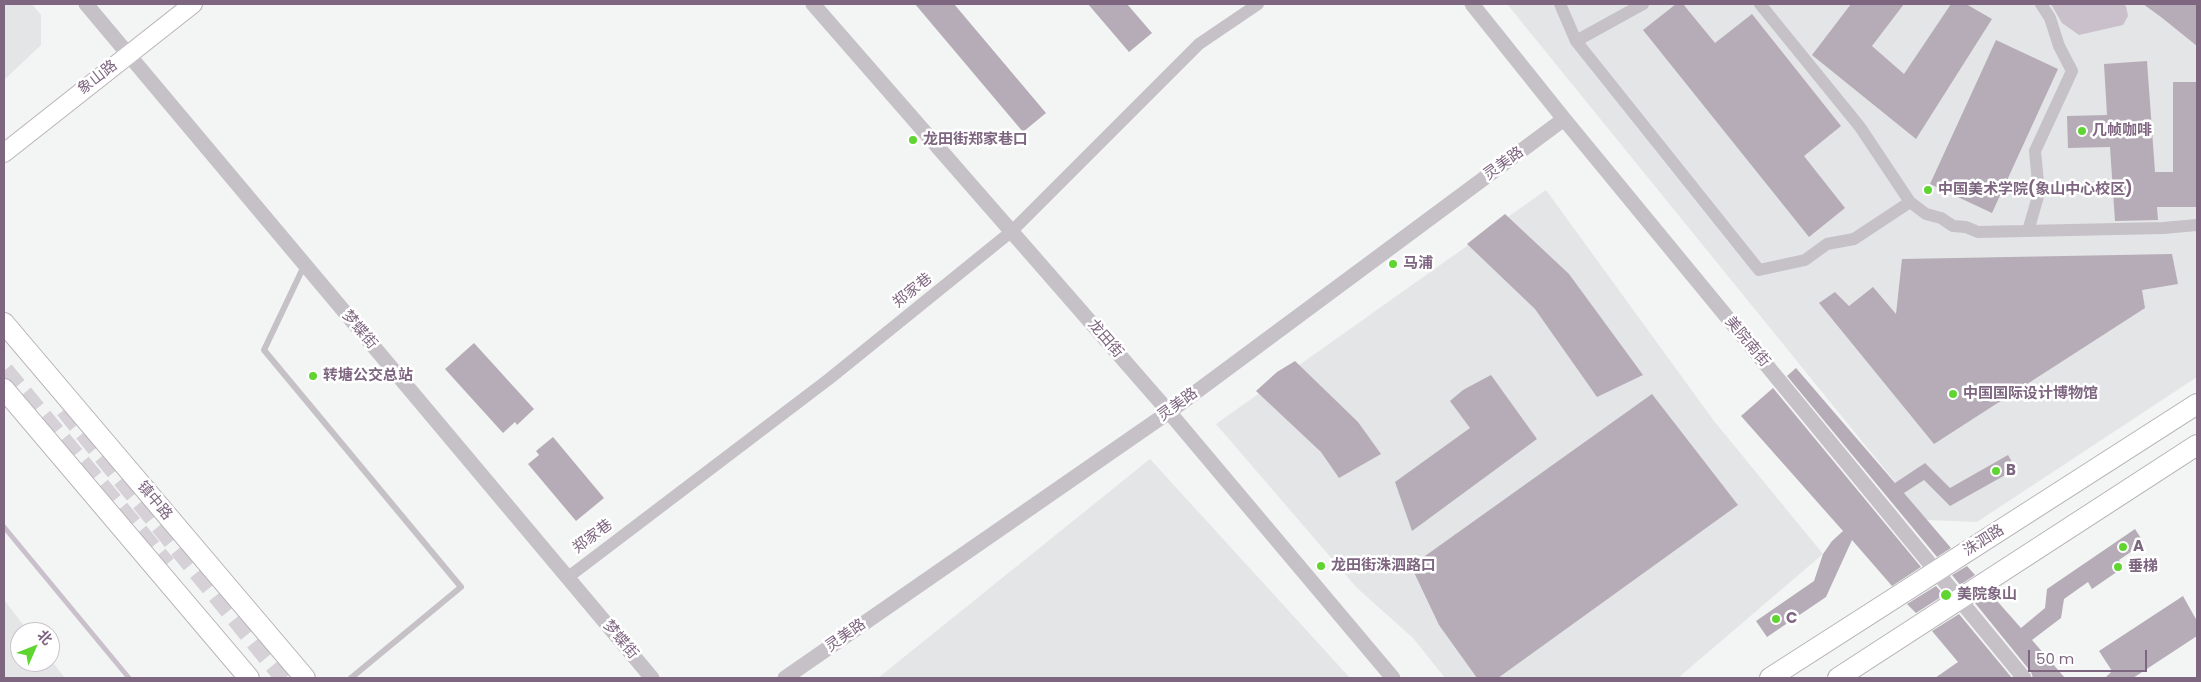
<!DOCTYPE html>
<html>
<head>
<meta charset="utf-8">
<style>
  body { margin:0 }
  #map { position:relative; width:2201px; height:682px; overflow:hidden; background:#f2f5f3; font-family:Poppins,"Noto Sans SC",sans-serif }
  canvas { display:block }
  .frame { position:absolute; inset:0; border:5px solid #7e6680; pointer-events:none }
  .north { position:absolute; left:10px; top:622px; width:50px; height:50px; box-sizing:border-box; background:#fff; border:1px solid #cbc2cc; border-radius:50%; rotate:46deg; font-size:14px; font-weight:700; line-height:20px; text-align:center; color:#7e6680 }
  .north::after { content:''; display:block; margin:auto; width:18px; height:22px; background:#60d532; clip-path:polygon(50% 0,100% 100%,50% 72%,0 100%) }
  .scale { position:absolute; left:2028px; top:650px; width:119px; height:22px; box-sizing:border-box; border:2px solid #7e6680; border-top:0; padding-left:6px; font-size:15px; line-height:18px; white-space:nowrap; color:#7e6680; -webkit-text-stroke:4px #fff; paint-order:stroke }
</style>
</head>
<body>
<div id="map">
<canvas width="2201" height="682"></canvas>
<div class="frame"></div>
<div class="north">北</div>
<div class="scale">50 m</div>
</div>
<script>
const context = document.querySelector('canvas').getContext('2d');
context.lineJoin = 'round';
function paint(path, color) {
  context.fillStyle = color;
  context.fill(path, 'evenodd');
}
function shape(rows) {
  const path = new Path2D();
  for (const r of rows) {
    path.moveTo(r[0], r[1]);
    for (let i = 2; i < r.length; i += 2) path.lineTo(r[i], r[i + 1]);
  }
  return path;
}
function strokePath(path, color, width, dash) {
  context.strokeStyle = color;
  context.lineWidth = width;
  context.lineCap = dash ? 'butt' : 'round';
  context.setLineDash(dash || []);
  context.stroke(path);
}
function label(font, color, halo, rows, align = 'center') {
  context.font = font + ' Poppins,"Noto Sans SC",sans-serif';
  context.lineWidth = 5;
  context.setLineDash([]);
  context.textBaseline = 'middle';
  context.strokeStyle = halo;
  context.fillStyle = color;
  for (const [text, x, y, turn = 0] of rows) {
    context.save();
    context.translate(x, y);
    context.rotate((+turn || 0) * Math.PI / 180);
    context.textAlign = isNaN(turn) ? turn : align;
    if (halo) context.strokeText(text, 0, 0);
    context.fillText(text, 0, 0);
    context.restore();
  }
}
const built = shape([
  [4,4,32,4,41,15,41,45,4,80],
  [1507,4,2197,4,2197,377,1977,522,1926,520],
  [1546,190,1714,421,1823,554,1678,678,1445,678,1413,638,1357,588,1216,424],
  [1150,459,1350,678,878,678],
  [4,600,29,632,20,632,20,662,50,662,50,659,65,678,4,678]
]);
const water = shape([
  [2051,4,2123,4,2126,6,2128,16,2123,25,2079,35,2062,23]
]);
const stream = shape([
  [4,527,129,678]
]);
const building = shape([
  [915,4,954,4,1046,113,1023,132],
  [1088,4,1127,4,1152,33,1129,52],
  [1676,4,1683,4,1715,43,1752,14,1841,126,1804,156,1845,208,1809,237,1643,30],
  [1851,4,1904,4,1872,46,1904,74,1951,4,1966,4,1992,19,1916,139,1812,55],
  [2143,4,2197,4,2197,46,2161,17],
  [1996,40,2058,69,1992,213,1930,184],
  [2147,61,2155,172,2173,172,2173,82,2197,82,2197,207,2157,207,2158,220,2115,221,2110,147,2068,148,2067,116,2107,115,2104,64],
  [1505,214,1569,274,1643,375,1597,397,1535,309,1467,244],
  [2172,254,2178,284,2142,290,2145,308,1934,444,1819,303,1835,292,1849,306,1873,287,1896,314,1902,259],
  [474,343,534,409,517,425,515,422,503,433,445,369],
  [1295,361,1358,422,1381,454,1339,478,1321,452,1256,391,1277,372],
  [1796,368,1895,483,1925,463,1950,488,2008,455,2016,469,1950,506,1924,480,1904,493,1951,548,1937,557,1787,376],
  [1491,375,1537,439,1412,531,1395,482,1470,428,1450,401,1463,390],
  [1773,388,1921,567,1892,586,1852,540,1826,597,1767,637,1756,621,1814,581,1823,554,1832,541,1843,531,1741,416],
  [1652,394,1738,505,1498,678,1477,678,1439,625,1411,566],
  [553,437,604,498,576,521,528,464,539,455,536,451],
  [2135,529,2144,543,2119,560,2124,567,2092,589,2088,582,2064,599,2061,618,2032,640,2065,678,2033,678,2031,672,1975,603,1990,593,2021,628,2045,608,2047,589],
  [1967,566,1975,575,1960,585,1952,575],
  [1936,586,1944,595,1916,613,1907,604],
  [2183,596,2197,621,2197,636,2133,678,2105,678,2112,671,2099,651],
  [1959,614,2012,678,1935,678,1958,662,1932,631]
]);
const trunkTunnel = shape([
  [4,371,166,565],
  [65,409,285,678]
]);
const service = shape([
  [304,266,264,350,461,587,351,678]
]);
const minor = shape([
  [1560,4,1576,41,1759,270,1805,260,1827,244,1854,239,1910,202,1926,214,1941,218,1953,226,1966,227,1978,232,2163,228,2197,225],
  [1760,4,1860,127,1910,202],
  [1576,41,1643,4],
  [2028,231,2039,193,2035,151,2072,71,2059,46,2050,18,2041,4],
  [567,578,829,379,1012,231,1199,44,1258,4]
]);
const tertiary = shape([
  [86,4,652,678],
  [813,4,1169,412,1393,678],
  [1472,4,1564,119,2024,678],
  [785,678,1169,412,1564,119]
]);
const secondary = shape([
  [4,153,193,4]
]);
const primary = shape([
  [1770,678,2197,404],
  [1838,678,2197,445]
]);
const trunk = shape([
  [4,323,305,678],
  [4,389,249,678]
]);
const markers = [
  [2082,131,5,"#60d532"],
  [913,140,5,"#60d532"],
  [1928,190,5,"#60d532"],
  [1393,264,5,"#60d532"],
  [313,376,5,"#60d532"],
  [1953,394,5,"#60d532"],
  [1996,471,5,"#60d532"],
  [2123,547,5,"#60d532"],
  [1321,566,5,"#60d532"],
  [2118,567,5,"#60d532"],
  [1946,595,6,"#60d532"],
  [1776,619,5,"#60d532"]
];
const streetNames = [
  ["象山路",98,78,-38],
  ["灵美路",1504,164,-36],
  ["郑家巷",913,291,-39],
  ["梦蝶街",359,330,50],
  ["龙田街",1105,339,49],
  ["美院南街",1747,342,50],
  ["灵美路",1178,405,-36],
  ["镇中路",154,501,50],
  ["郑家巷",593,537,-37],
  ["洙泗路",1984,541,-32],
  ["灵美路",846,636,-35],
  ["梦蝶街",620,640,50]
];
const poiNames = [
  ["几帧咖啡",2092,131],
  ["龙田街郑家巷口",923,140],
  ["中国美术学院(象山中心校区)",1938,190],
  ["马浦",1403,264],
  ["转塘公交总站",323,376],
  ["中国国际设计博物馆",1963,394],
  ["B",2006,471],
  ["A",2133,547],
  ["龙田街洙泗路口",1331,566],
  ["垂梯",2128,567],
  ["美院象山",1957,595],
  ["C",1786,619]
];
paint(built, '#e4e5e6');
paint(water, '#c9c0cc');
strokePath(stream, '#c9c0cc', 5);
paint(building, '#b6acb7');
strokePath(trunkTunnel, '#d5d1d6', 20, [20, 10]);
strokePath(secondary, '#bbb3bb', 20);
strokePath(primary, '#b8b2b9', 22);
strokePath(trunk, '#b7b1b7', 22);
strokePath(service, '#c6c0c7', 6);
strokePath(minor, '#c6c0c7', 12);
strokePath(tertiary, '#c6c0c7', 15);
strokePath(secondary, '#fff', 18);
strokePath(primary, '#fff', 20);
strokePath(trunk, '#fff', 20);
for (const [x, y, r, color] of markers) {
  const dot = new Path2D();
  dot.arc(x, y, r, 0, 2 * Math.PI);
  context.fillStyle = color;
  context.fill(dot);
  strokePath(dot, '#fff', 2);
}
label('15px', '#7e6680', '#fff', streetNames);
label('bold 15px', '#7e6680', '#fff', poiNames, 'left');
</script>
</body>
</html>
